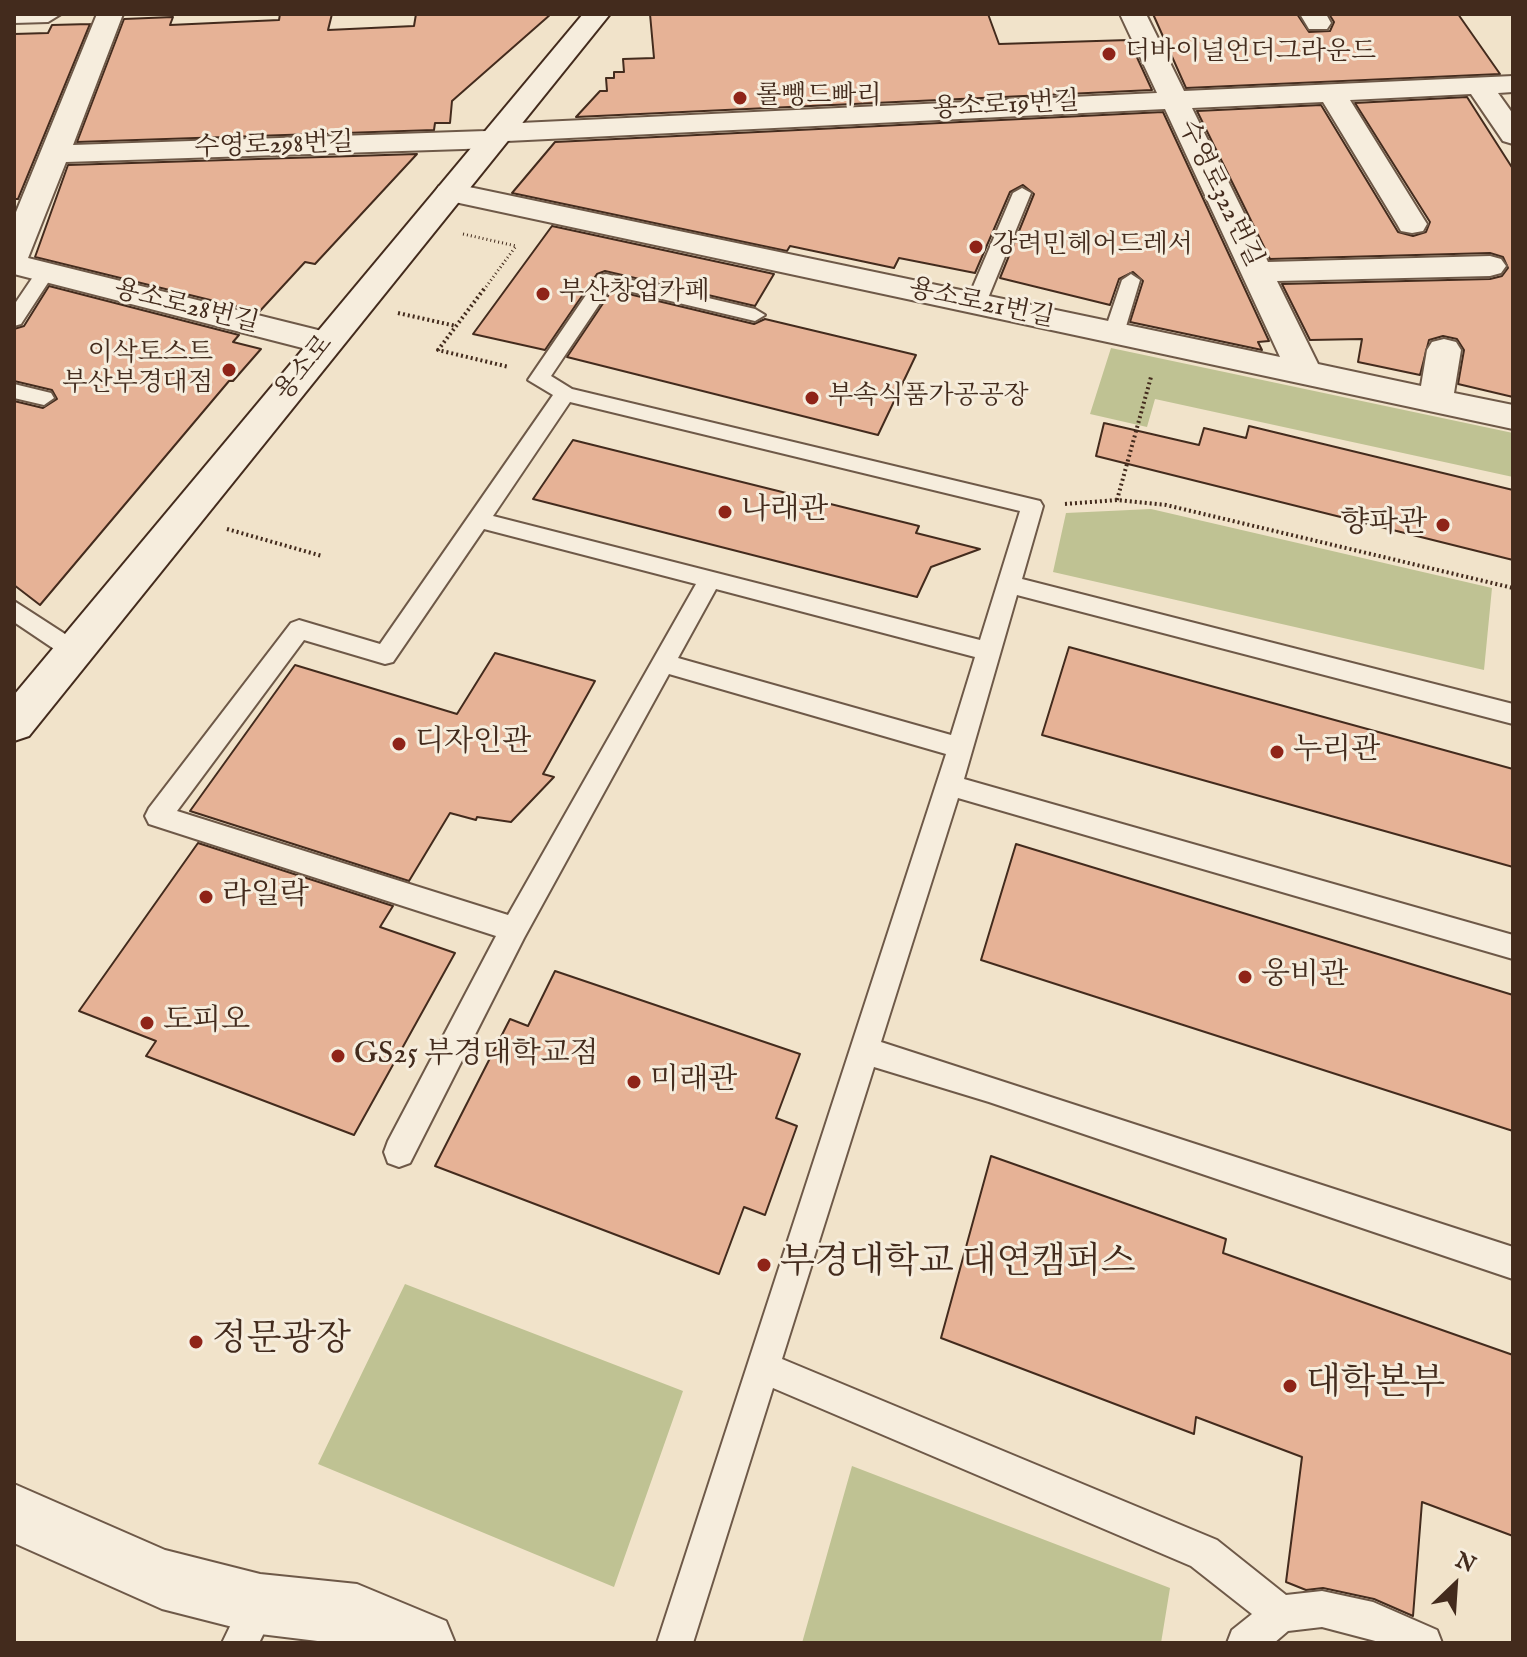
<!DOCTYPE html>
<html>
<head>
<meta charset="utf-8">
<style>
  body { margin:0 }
  #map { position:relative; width:1527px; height:1657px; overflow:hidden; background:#f1e3ca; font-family:"IM FELL English",serif }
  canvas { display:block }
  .frame { position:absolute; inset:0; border:16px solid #432b1d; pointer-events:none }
  .north { position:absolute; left:1415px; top:1545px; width:80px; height:80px; -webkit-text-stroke:6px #f6eddd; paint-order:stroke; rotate:25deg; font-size:22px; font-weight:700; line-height:32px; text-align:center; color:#432b1d }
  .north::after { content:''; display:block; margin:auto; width:28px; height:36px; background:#432b1d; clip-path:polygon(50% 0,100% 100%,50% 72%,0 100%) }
</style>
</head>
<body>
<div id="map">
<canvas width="1527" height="1657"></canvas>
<div class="frame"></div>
<div class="north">N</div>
</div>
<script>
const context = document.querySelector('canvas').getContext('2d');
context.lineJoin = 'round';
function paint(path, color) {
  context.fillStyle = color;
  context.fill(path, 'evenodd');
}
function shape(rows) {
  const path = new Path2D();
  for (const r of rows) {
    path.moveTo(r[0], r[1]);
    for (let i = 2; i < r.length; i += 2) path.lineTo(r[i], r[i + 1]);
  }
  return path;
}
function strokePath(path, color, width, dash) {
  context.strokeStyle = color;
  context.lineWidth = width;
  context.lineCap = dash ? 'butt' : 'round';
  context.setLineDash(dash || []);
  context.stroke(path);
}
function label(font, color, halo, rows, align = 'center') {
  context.font = font + ' "IM FELL English","Noto Serif KR",serif';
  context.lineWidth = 6;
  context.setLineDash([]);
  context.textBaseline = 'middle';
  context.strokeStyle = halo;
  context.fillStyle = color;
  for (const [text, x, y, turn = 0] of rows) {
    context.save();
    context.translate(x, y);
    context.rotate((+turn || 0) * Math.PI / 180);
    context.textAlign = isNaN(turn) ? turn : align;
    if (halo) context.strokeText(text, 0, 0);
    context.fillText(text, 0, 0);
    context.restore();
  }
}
const green = shape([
  [1111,348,1513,433,1513,477,1155,399,1147,427,1090,414],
  [1151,509,1492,588,1484,670,1053,572,1066,513],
  [405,1284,683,1391,614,1587,318,1464],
  [852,1466,1170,1588,1161,1643,802,1643]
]);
const building = shape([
  [280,14,332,14,328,30,414,26,416,14,551,14,452,101,450,123,435,123,434,130,77,142,124,19,173,17,170,25,279,20,280,14],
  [650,14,988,14,999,44,1129,40,1152,90,576,117,600,91,607,91,606,78,614,78,614,72,624,72,623,59,654,58,650,14],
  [1153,14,1297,14,1309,32,1330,31,1334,22,1329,14,1458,14,1500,74,1186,88,1153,14],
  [90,24,18,199,14,199,14,34,48,33,52,25,90,24],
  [1467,97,1513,169,1513,397,1458,384,1464,350,1457,339,1443,336,1429,340,1420,375,1358,362,1362,339,1310,340,1282,284,1490,279,1502,276,1508,268,1503,257,1490,253,1270,259,1197,111,1321,105,1398,232,1413,236,1426,232,1430,222,1355,103,1467,97],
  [1163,112,1269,341,1258,342,1262,350,1130,322,1143,281,1133,272,1119,279,1110,305,1000,278,1034,194,1023,185,1010,192,975,273,899,258,894,268,790,246,787,251,512,193,555,142,1163,112],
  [417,154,315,264,305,262,259,312,35,257,68,165,417,154],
  [552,226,774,274,755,306,605,271,597,274,545,350,473,334,552,226],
  [49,286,239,335,233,342,261,349,233,381,229,381,40,605,14,585,14,401,43,408,57,399,52,390,14,381,14,329,24,326,49,286],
  [612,290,754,324,765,319,916,355,878,435,567,357,612,290],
  [1104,423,1199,445,1204,428,1246,438,1249,426,1513,490,1513,560,1096,456,1104,423],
  [573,440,919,526,916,533,980,549,931,567,917,597,533,499,573,440],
  [1069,647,1513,769,1513,867,1042,735,1069,647],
  [495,653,595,681,543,774,554,777,511,822,477,817,476,820,450,813,409,881,190,811,295,665,457,714,495,653],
  [198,843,393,906,380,927,455,953,354,1135,146,1056,156,1041,79,1011,198,843],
  [1016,844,1513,995,1513,1131,981,960,1016,844],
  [555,971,800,1054,776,1118,797,1126,765,1215,744,1207,719,1274,435,1166,510,1019,528,1026,555,971],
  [991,1156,1226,1239,1223,1253,1513,1355,1513,1536,1422,1502,1413,1616,1374,1599,1323,1588,1306,1590,1286,1582,1302,1457,1196,1417,1194,1434,941,1338,991,1156]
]);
const pathFar1 = shape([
  [463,234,516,246,483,291]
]);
const path = shape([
  [484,289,438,350,509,367],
  [398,313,456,326],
  [1117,500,1151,377],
  [1065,504,1117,500,1166,505,1513,588],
  [227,529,322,556]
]);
const service = shape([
  [1022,188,1031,193,986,303,976,309,969,307,966,303,1013,193,1022,188],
  [46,266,55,272,21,324,14,326,14,305,39,268,46,266],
  [606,274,755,309,765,315,755,321,611,287,551,376,572,389,1040,501,1043,506,1022,579,1513,704,1513,724,1017,595,964,779,1513,935,1513,959,958,798,881,1042,1513,1247,1513,1279,989,1102,874,1067,782,1359,1217,1540,1286,1595,1322,1591,1373,1602,1437,1630,1442,1643,1383,1643,1322,1627,1288,1631,1274,1643,1227,1643,1232,1630,1252,1614,1191,1566,773,1388,693,1643,657,1643,946,754,669,674,524,938,410,1163,399,1167,388,1163,384,1152,388,1141,496,936,149,824,145,816,149,808,291,623,299,620,380,644,553,395,528,380,599,276,606,274],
  [570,402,1020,511,980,640,493,516,570,402],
  [484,529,696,584,508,915,177,811,304,640,385,664,393,662,484,529],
  [716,589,975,657,951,735,678,658,716,589],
  [1131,274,1140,280,1124,333,1121,337,1107,337,1104,333,1122,280,1131,274],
  [14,384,51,393,54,398,44,405,14,398,14,384],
  [14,601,82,645,86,651,82,657,66,657,14,622,14,601],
  [260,1586,273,1591,278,1604,259,1643,222,1643,247,1591,260,1586]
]);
const minor = shape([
  [14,14,61,14,48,22,14,23,14,14],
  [97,14,123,14,73,145,486,131,499,124,1157,93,1120,14,1146,14,1184,91,1513,76,1513,92,1498,93,1513,114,1513,144,1503,141,1471,94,1350,100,1427,224,1423,231,1412,233,1401,231,1397,224,1323,102,1192,108,1268,262,1490,256,1501,259,1506,266,1501,273,1490,276,1277,281,1318,364,1421,386,1427,350,1432,342,1444,339,1456,342,1461,350,1454,393,1513,405,1513,429,450,201,439,198,435,192,439,186,450,183,1280,357,1165,109,507,141,494,148,66,162,28,258,338,335,343,343,338,351,326,354,14,274,14,217,97,14],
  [1300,14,1326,14,1331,23,1327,29,1309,29,1300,14],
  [14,1484,165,1550,260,1574,357,1584,446,1621,455,1643,334,1643,260,1634,162,1609,14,1543,14,1484]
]);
const secondary = shape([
  [583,14,610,14,29,736,14,741,14,695,583,14]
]);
const markers = [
  [1109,54,8,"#8f2418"],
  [740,98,8,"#8f2418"],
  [976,247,8,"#8f2418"],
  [543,294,8,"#8f2418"],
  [229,370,8,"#8f2418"],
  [812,398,8,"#8f2418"],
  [725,512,8,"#8f2418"],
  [1443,525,8,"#8f2418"],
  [399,744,8,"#8f2418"],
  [1277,752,8,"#8f2418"],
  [206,897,8,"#8f2418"],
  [1245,977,8,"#8f2418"],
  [147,1023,8,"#8f2418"],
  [338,1056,8,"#8f2418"],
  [634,1082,8,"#8f2418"],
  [764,1265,8,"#8f2418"],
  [196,1342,8,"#8f2418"],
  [1290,1386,8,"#8f2418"]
];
const farPoinames = [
  ["더바이널언더그라운드",1125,54],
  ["롤뺑드빠리",756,98],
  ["강려민헤어드레서",992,247],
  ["부산창업카페",559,294],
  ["이삭토스트",213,355,"right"],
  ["부산부경대점",213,385,"right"],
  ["부속식품가공공장",828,398]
];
const farStreetnames = [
  ["용소로19번길",1006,107,-3],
  ["수영로298번길",274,147,-2],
  ["수영로322번길",1219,194,64],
  ["용소로21번길",981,305,12],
  ["용소로28번길",186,308,14],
  ["용소로",305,369,-51]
];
const poiNames = [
  ["나래관",741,512],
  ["향파관",1427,525,"right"],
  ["디자인관",415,744],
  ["누리관",1293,752],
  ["라일락",222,897],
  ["웅비관",1261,977],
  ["도피오",163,1023],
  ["GS25 부경대학교점",354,1056],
  ["미래관",650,1082]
];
const nearPoinames = [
  ["부경대학교 대연캠퍼스",780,1265],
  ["정문광장",212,1342],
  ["대학본부",1306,1386]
];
paint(green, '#bfc293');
paint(building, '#e6b296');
strokePath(building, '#432b1d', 2);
strokePath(service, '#6e5948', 4);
strokePath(minor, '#6e5948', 4);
strokePath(secondary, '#432b1d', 4);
strokePath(pathFar1, '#432b1d', 3, [1, 3]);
strokePath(path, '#432b1d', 4, [2, 3]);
paint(service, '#f6eddd');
paint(minor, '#f6eddd');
paint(secondary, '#f6eddd');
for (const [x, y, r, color] of markers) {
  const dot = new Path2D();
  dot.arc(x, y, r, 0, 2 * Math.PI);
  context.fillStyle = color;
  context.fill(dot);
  strokePath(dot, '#f6eddd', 3);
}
label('26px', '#432b1d', '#f6eddd', farPoinames, 'left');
label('26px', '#432b1d', '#f6eddd', farStreetnames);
label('30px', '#432b1d', '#f6eddd', poiNames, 'left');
label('36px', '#432b1d', '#f6eddd', nearPoinames, 'left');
</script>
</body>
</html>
